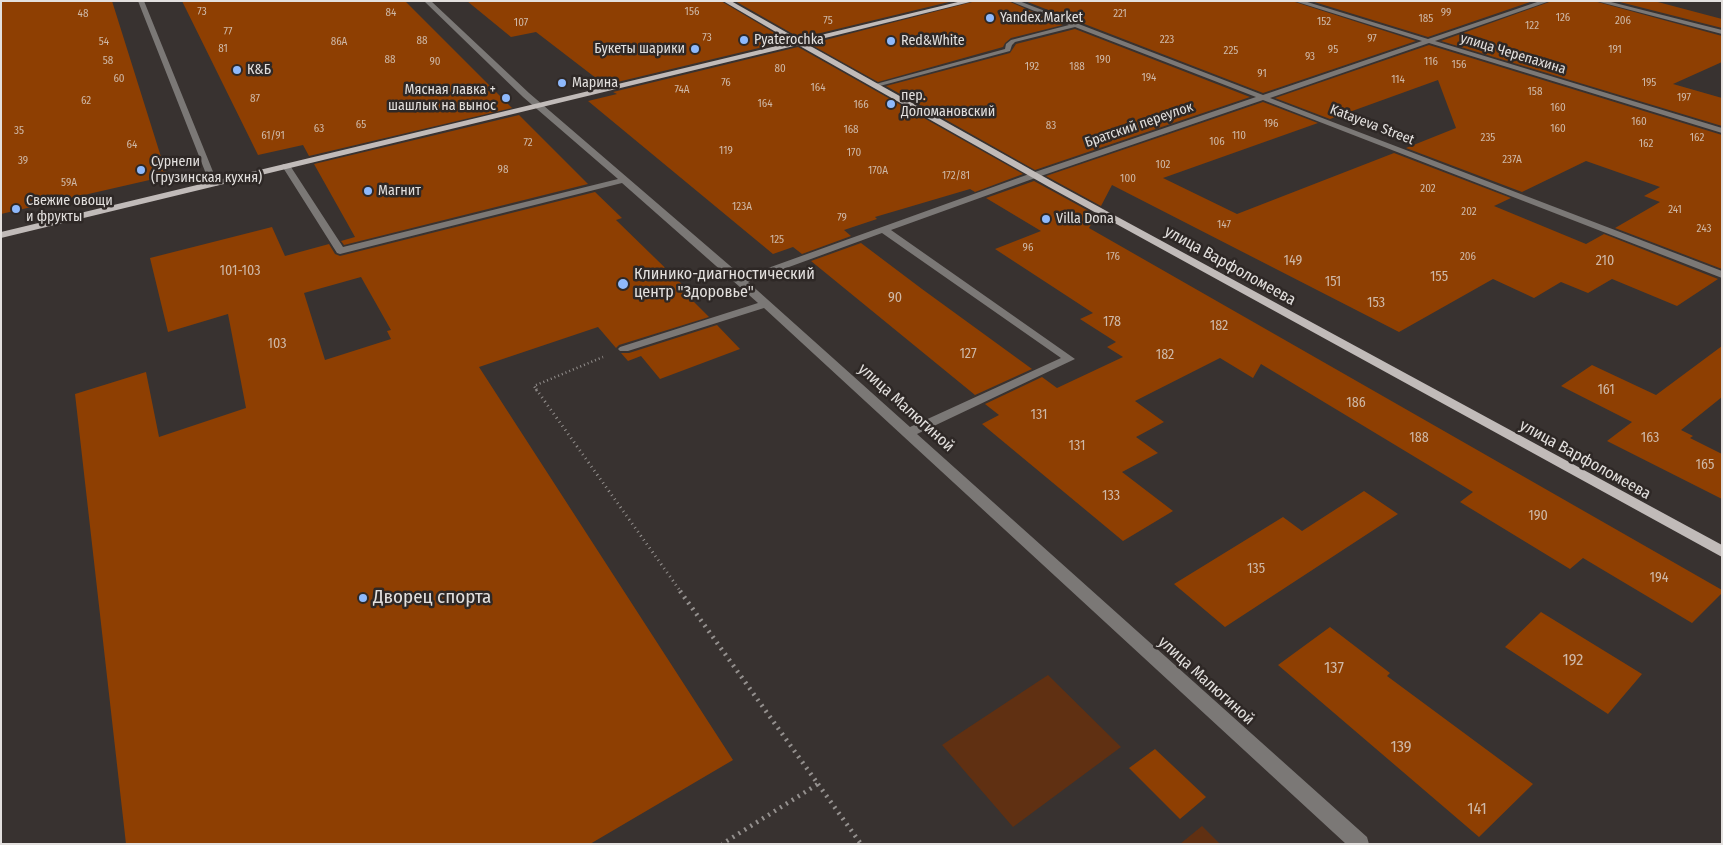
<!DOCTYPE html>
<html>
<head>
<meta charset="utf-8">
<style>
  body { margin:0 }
  #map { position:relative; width:1723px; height:845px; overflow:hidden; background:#383230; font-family:"Fira Sans Condensed",sans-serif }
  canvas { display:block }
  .frame { position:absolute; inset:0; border:2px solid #e3e0de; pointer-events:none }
</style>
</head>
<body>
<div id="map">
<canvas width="1723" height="845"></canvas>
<div class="frame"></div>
</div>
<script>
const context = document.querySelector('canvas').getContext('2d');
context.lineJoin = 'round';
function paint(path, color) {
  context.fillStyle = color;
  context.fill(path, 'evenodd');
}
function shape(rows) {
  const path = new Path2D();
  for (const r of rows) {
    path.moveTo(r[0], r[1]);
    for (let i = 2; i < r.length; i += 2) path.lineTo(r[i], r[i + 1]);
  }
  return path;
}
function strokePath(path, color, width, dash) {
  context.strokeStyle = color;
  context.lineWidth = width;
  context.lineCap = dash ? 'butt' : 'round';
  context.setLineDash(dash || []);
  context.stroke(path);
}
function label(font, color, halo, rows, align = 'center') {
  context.font = font + ' "Fira Sans Condensed",sans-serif';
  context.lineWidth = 5;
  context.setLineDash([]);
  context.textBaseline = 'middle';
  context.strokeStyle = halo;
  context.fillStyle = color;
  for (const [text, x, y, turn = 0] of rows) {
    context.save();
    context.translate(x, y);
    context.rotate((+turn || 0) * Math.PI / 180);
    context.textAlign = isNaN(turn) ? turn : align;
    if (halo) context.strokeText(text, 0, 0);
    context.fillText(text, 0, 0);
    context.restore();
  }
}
const green = shape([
  [1048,675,1121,747,1013,827,942,745],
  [1202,826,1220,844,1180,844]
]);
const building = shape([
  [1,1,112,1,167,176,1,214],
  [182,1,405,1,512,108,309,156,303,145,258,155],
  [467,1,721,1,788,41,605,85,536,32,511,37],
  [735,1,953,1,800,38],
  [976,1,1008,1,1063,25,1011,38,1005,43,1003,47,878,82,810,44],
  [1025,1,1292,1,1416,41,1263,93],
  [1311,1,1533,1,1428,37],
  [1552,1,1594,1,1722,36,1722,62,1673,84,1722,98,1722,126,1441,41],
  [1616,1,1654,1,1722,19,1722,28],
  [1075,29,1250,97,1035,170,886,86,1010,53,1016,44],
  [1429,45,1722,135,1722,269,1615,228,1660,202,1644,196,1660,187,1586,161,1522,192,1406,148,1456,128,1438,80,1330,119,1275,98],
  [798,47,1023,174,975,192,970,189,875,217,877,219,844,230,851,236,802,254,793,247,773,254,588,101,617,94,613,92],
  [1263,102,1318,123,1163,178,1237,214,1394,153,1511,198,1494,206,1586,244,1604,234,1718,279,1677,306,1612,279,1588,293,1561,282,1534,298,1493,279,1399,332,1112,185,1101,206,1046,176],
  [519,115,588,184,344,245,341,241,355,237,314,164],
  [1034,181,1096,215,1089,228,1722,590,1722,593,1692,623,1583,558,1570,569,1460,502,1473,492,1261,364,1253,378,1220,358,1135,401,1164,422,1136,437,1158,453,1122,472,1173,511,1123,541,982,424,999,415,985,404,1042,377,1057,388,1123,357,1107,347,1116,342,1080,319,1093,313,995,249,1041,231,986,198],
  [595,192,622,218,616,220,692,294,688,296,709,317,619,345,616,348,598,327,479,367,733,760,590,844,126,844,75,394,146,372,159,437,246,408,228,314,168,332,150,258,272,227,285,256,329,244,335,254,340,256],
  [361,277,391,330,387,331,391,339,325,360,304,293],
  [861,243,922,289,1032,369,975,395,811,261],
  [717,325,740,349,660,379,641,356,628,361,621,353,629,353],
  [1722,346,1722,397,1681,430,1693,436,1690,438,1722,454,1722,499,1607,441,1632,422,1561,386,1592,365,1656,395],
  [1364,491,1398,514,1225,627,1174,584,1283,517,1302,531],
  [1541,612,1642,674,1608,714,1505,647],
  [1330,627,1390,673,1387,676,1533,784,1479,837,1278,665],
  [1155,749,1206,797,1180,819,1129,768]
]);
const pathFar2 = shape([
  [537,391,534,386,603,357]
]);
const pathFar1 = shape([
  [536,389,681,592]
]);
const path = shape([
  [680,591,818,784,722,844],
  [818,784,861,844]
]);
const minor = shape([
  [138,1,144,1,218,184,217,186,210,184,138,1],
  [424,1,431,1,529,93,743,277,1032,173,1256,97,1075,27,1015,42,1012,45,1010,51,876,87,872,85,1005,49,1006,44,1011,40,1069,25,1010,1,1019,1,1263,95,1422,41,1294,1,1304,1,1428,39,1540,1,1550,1,1435,41,1722,128,1722,133,1429,43,1270,98,1722,271,1722,278,1263,100,1038,177,891,230,1075,359,917,434,1367,837,1369,844,1346,844,764,308,628,351,620,351,618,349,620,347,758,303,622,183,340,254,337,253,282,166,283,164,289,164,343,247,618,179,523,97,424,1],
  [882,233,1061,358,910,427,748,282,882,233],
  [1596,1,1607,1,1722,30,1722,34,1596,1]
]);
const major = shape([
  [723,1,731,1,800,40,962,1,974,1,805,43,1055,183,1722,545,1722,557,1049,187,798,45,1,238,1,232,793,42,723,1]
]);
const markers = [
  [990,18,5,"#8eb9fc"],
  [744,40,5,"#8eb9fc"],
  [891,41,5,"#8eb9fc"],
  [695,49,5,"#8eb9fc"],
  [237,70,5,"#8eb9fc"],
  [562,83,5,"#8eb9fc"],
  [506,98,5,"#8eb9fc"],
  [891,104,5,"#8eb9fc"],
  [141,170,5,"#8eb9fc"],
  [368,191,5,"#8eb9fc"],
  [16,209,5,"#8eb9fc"],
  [1046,219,5,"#8eb9fc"],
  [623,284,6,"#8eb9fc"],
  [363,598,5,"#8eb9fc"]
];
const farNumbernames = [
  ["73",202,12],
  ["156",692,12],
  ["84",391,13],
  ["99",1446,13],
  ["48",83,14],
  ["221",1120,14],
  ["126",1563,18],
  ["185",1426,19],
  ["75",828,21],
  ["206",1623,21],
  ["152",1324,22],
  ["107",521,23],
  ["122",1532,26],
  ["77",228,32],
  ["73",707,38],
  ["97",1372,39],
  ["223",1167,40],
  ["88",422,41],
  ["54",104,42],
  ["86А",339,42],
  ["81",223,49],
  ["95",1333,50],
  ["191",1615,50],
  ["225",1231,51],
  ["93",1310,57],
  ["88",390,60],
  ["190",1103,60],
  ["58",108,61],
  ["90",435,62],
  ["116",1431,62],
  ["156",1459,65],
  ["192",1032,67],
  ["188",1077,67],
  ["80",780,69],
  ["91",1262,74],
  ["194",1149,78],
  ["60",119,79],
  ["114",1398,80],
  ["76",726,83],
  ["195",1649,83],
  ["164",818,88],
  ["74А",682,90],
  ["158",1535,92],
  ["197",1684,98],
  ["87",255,99],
  ["62",86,101],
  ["164",765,104],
  ["166",861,105],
  ["160",1558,108],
  ["160",1639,122],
  ["196",1271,124],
  ["65",361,125],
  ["83",1051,126],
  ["63",319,129],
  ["160",1558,129],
  ["168",851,130],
  ["35",19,131],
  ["61/91",273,136],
  ["110",1239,136],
  ["235",1488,138],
  ["162",1697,138],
  ["106",1217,142],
  ["72",528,143],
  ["162",1646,144],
  ["64",132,145],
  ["119",726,151],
  ["170",854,153],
  ["237А",1512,160],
  ["39",23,161],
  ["102",1163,165],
  ["98",503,170],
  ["170А",878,171],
  ["172/81",956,176],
  ["100",1128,179],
  ["59А",69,183],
  ["202",1428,189],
  ["123А",742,207],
  ["241",1675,210],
  ["202",1469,212],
  ["79",842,218],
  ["147",1224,225],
  ["243",1704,229],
  ["125",777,240],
  ["96",1028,248],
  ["176",1113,257],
  ["206",1468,257]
];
const farPoinames = [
  ["Yandex.Market",1000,18],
  ["Pyaterochka",754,40],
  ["Red&White",901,41],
  ["Букеты шарики",685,49,"right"],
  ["К&Б",247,70],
  ["Марина",572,83],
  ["Мясная лавка +",496,90,"right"],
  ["шашлык на вынос",496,106,"right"],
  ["пер.",901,96],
  ["Доломановский",901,112],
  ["Сурнели",151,162],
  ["(грузинская кухня)",151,178],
  ["Магнит",378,191],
  ["Свежие овощи",26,201],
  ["и фрукты",26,217],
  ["Villa Dona",1056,219]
];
const farStreetnames = [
  ["улица Черепахина",1513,54,17],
  ["Братский переулок",1139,125,-19],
  ["Katayeva Street",1372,125,21]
];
const numberNames = [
  ["149",1293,261],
  ["210",1605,261],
  ["101-103",240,271],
  ["155",1439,277],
  ["151",1333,282],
  ["90",895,298],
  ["153",1376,303],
  ["178",1112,322],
  ["182",1219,326],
  ["103",277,344],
  ["127",968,354],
  ["182",1165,355],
  ["161",1606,390],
  ["186",1356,403],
  ["131",1039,415],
  ["188",1419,438],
  ["163",1650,438],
  ["131",1077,446],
  ["165",1705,465],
  ["133",1111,496],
  ["190",1538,516],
  ["135",1256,569],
  ["194",1659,578]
];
const streetNames = [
  ["улица Варфоломеева",1230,266,29],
  ["улица Малюгиной",906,408,42],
  ["улица Варфоломеева",1585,460,29],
  ["улица Малюгиной",1206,681,42]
];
const poiNames = [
  ["Клинико-диагностический",634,275],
  ["центр \"Здоровье\"",634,293]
];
const nearNumbernames = [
  ["192",1573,661],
  ["137",1334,669],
  ["139",1401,748],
  ["141",1477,810]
];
const nearPoinames = [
  ["Дворец спорта",373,598]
];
paint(green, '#603012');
paint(building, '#8e3f02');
strokePath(pathFar2, '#94908e', 2.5, [1, 3]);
strokePath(pathFar1, '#94908e', 3, [1, 4]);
strokePath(path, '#94908e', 4.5, [2, 5]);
paint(minor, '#7b7876');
paint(major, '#c1bbb9');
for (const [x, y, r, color] of markers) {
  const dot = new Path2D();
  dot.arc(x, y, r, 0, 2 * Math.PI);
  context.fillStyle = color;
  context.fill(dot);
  strokePath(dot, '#2e2826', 2);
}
label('11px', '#ceb8a7', null, farNumbernames);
label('14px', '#e3e0de', '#2e2826', farPoinames, 'left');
label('14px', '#e3e0de', '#2e2826', farStreetnames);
label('14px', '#ceb8a7', null, numberNames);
label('16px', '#e3e0de', '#2e2826', streetNames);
label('16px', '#e3e0de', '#2e2826', poiNames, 'left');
label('16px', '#ceb8a7', null, nearNumbernames);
label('19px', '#e3e0de', '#2e2826', nearPoinames, 'left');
</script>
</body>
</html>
